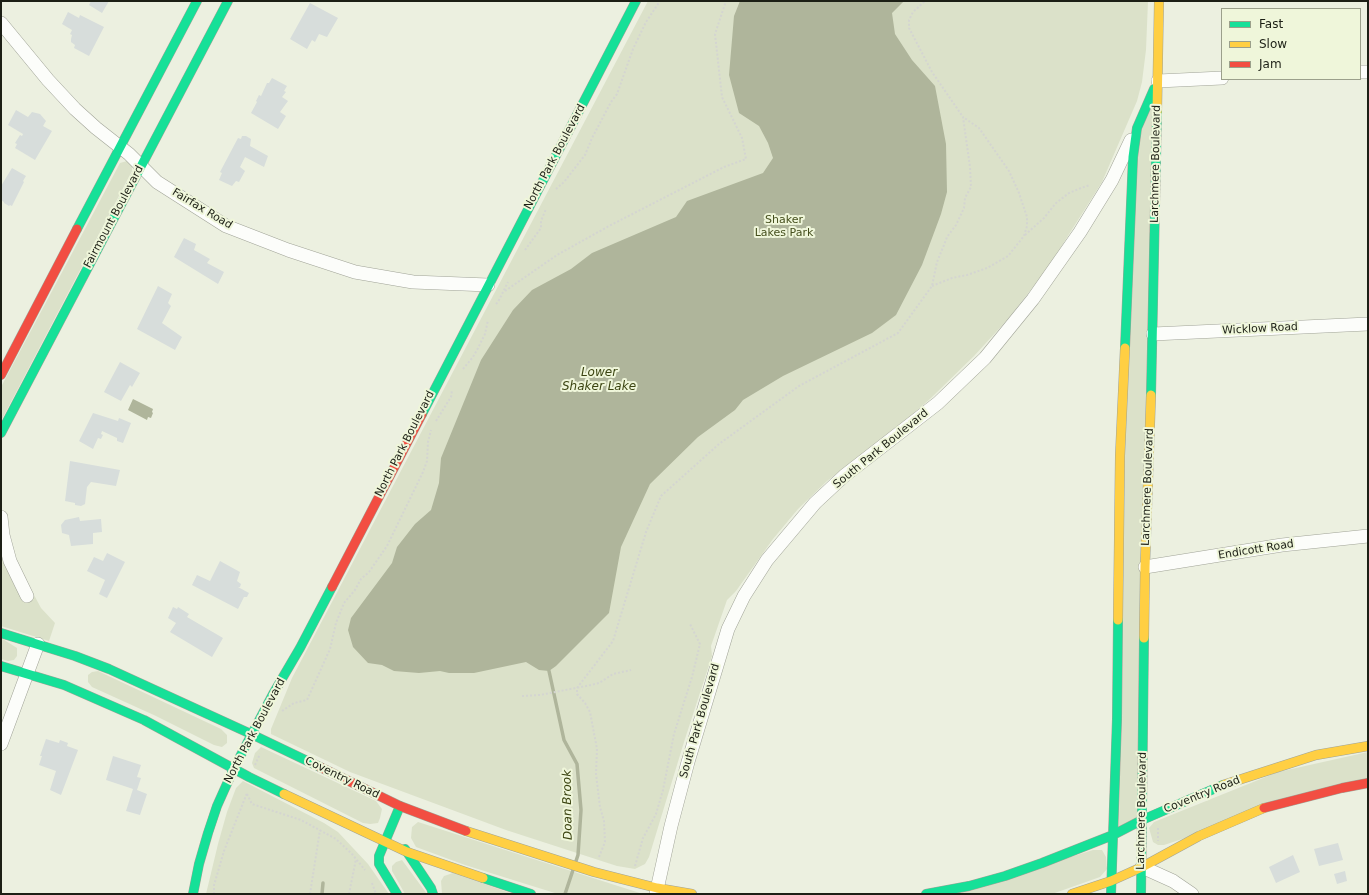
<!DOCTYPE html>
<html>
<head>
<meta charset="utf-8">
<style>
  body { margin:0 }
  #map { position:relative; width:1369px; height:895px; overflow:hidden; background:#ecf0e0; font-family:"DejaVu Sans",sans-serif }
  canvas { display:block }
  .frame { position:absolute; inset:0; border:2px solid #1c1f15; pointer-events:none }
  .legend { position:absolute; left:1221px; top:8px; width:140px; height:72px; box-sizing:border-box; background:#eff6da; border:1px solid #9ba08b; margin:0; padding:5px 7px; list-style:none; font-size:12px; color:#1c1f15 }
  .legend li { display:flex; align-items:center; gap:8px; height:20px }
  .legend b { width:20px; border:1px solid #9ba08b }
</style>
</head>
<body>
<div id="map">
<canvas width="1369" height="895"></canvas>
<div class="frame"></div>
<ul class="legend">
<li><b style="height:5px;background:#16e098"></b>Fast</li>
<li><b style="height:5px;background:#ffcf43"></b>Slow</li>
<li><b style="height:5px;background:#f24e42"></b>Jam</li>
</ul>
</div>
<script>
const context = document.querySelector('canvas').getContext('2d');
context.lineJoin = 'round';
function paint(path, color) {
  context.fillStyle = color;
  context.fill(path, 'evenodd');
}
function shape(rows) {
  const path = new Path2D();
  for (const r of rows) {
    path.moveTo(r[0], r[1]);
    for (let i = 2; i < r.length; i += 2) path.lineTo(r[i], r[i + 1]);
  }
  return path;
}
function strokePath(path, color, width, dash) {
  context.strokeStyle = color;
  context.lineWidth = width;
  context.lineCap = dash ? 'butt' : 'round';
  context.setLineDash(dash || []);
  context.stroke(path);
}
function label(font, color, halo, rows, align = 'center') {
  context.font = font + ' "DejaVu Sans",sans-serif';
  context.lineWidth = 4;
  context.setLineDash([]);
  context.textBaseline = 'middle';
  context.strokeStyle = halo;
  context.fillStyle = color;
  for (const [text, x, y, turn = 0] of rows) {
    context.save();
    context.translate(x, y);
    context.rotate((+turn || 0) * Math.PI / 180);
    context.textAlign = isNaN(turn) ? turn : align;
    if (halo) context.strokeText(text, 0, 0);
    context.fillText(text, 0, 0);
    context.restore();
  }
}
const green = shape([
  [648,1,1148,1,1146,50,1142,82,1137,101,1102,182,1047,269,1008,319,974,356,931,398,904,422,827,481,798,509,773,539,736,591,727,600,711,646,712,656,684,742,649,857,645,864,635,869,617,866,506,830,350,772,271,734,271,729,292,678],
  [1158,81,1142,820,1113,835,1133,157],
  [127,161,132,164,132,171,1,421,1,387,120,163],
  [1,544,25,599,33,593,41,608,55,623,49,641,1,626],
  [1,638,17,648,17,656,14,660,8,661,1,659],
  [98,671,221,729,227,735,227,743,222,747,214,745,156,716,92,687,88,682,88,675,92,672],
  [261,747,376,801,382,809,380,818,378,823,370,824,363,823,254,768,252,763,255,753],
  [1368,752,1368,778,1164,845,1158,845,1153,842,1149,828,1154,822,1278,772],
  [243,781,324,823,338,832,368,864,389,894,206,894,218,844,227,812,236,788],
  [418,822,643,894,558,894,465,865,416,847,411,838,412,827],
  [1093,850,1102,850,1106,857,1107,869,1100,877,1052,894,952,894],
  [402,860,427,894,405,894,392,871,392,866,396,862],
  [453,873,513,894,442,894,441,881,444,876]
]);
const water = shape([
  [740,1,904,1,892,13,895,34,912,60,935,86,946,144,947,192,941,214,922,265,896,315,872,333,783,376,743,400,735,410,698,437,650,484,621,547,609,613,556,666,549,671,539,670,526,662,474,673,449,673,440,671,419,673,394,671,382,665,368,663,353,647,348,630,351,618,392,563,397,547,415,524,431,510,439,483,441,458,481,360,513,310,532,290,571,269,592,253,676,217,687,201,763,173,773,158,768,143,759,126,739,113,729,75,734,16],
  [133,399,153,409,152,412,153,413,151,418,148,417,147,420,128,410]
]);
const stream = shape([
  [549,671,564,740,577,764,581,810,578,855,576,861],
  [322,894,323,883],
  [565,894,573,870]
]);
const building = shape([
  [91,1,109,1,102,13,89,5],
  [310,3,338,18,327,37,319,34,315,42,312,40,307,49,290,39],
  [68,12,79,18,80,15,104,27,89,56,74,48,75,45,71,42,71,39,72,35,70,34,72,30,62,24],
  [272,78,287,86,284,91,286,92,282,97,288,101,280,112,286,116,278,129,251,113,257,102,256,101,259,95,261,96,267,83,269,83],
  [16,110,28,117,32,112,40,114,46,121,43,126,52,131,35,160,15,148,17,144,15,143,20,135,22,136,23,134,8,125],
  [242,136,246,136,251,139,250,146,268,156,264,167,245,157,240,167,245,171,239,182,236,181,232,186,219,180,222,173,220,172,238,138,241,139],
  [12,168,26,176,23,181,24,182,12,206,10,205,9,206,4,203,4,202,1,200,1,186],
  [184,238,196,244,194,250,210,259,207,263,224,272,218,284,174,257],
  [158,286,172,294,168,303,171,306,162,323,182,337,175,350,137,329],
  [120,362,140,373,132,387,130,385,121,401,104,392],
  [93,413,118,421,119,418,131,423,123,443,117,441,117,438,102,431,101,434,103,435,101,439,98,438,93,449,79,441],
  [70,461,120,470,116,486,91,482,87,487,85,504,81,506,75,505,75,503,65,501],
  [79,517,80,521,101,519,102,532,93,533,93,544,71,546,69,535,62,533,61,525,65,520],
  [107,553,125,562,107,598,99,594,105,580,87,571,94,557,103,561],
  [220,561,240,572,237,581,241,584,240,587,238,587,249,593,247,597,244,597,238,609,192,585,197,575,210,581],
  [173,607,177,609,178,607,189,614,187,617,223,638,212,657,170,632,176,623,168,618],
  [46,739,59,743,60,740,68,743,67,746,78,750,61,795,50,790,56,771,39,765,42,756,40,756],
  [113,756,141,765,137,777,141,778,137,790,147,794,140,815,126,811,133,789,106,780],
  [1338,843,1343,860,1319,866,1314,849],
  [1293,855,1300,872,1276,883,1269,867],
  [1345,871,1347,881,1337,884,1334,874]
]);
const path = shape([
  [556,189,564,182,585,155,592,138,611,102,617,94,633,49,646,22,660,1],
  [1025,235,1044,218,1056,203,1069,193,1081,188,1090,185],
  [525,250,541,228,541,221,546,209],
  [932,286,952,278,967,275,987,268,1008,256,1024,236,1027,226,1027,217,1019,193,1009,171,979,128,963,117],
  [505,291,557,255,609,226,724,167,746,159,742,138,722,97,715,34,726,1],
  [496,304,498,302,508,282],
  [463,369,473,357,478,348,485,334,488,320],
  [436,421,451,397,452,390],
  [522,696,540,695,591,685,599,683,613,674,631,670],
  [282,711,294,703,307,700,330,649,336,623,344,603,355,590,361,579,369,572,387,546,423,472,427,461,428,442,431,430],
  [255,765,260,754],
  [247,794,252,804,301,820,336,839,352,854,365,870],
  [1158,828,1158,841],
  [599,857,605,842,604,821,600,807,596,774,597,749,590,712,585,703,577,694,577,688,613,641,646,532,661,496,719,444,799,386,898,333,932,286,937,262,944,245,947,237,956,225,964,208,965,198,971,187,970,167,963,117,932,72,909,28,909,20,913,12,925,1],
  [635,866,643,838,656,814,663,790,674,734,692,677,700,644,690,624],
  [372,883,376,894],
  [214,894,214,885,224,851,247,793],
  [310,894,320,830],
  [349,894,356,859]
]);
const street = shape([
  [1,23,48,80,75,109,96,128,129,154,157,182,226,226,288,250,355,272,413,282,488,285],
  [1360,72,1368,72],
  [1158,81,1222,78],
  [1153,334,1368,324],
  [1,517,3,535,10,561,27,596],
  [1145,567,1282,545,1368,536],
  [1,744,38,644],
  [1142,867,1173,881,1192,894],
  [656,894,671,826,688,762,728,629,744,596,767,560,815,503,844,476,938,403,985,358,1033,299,1080,232,1112,180,1131,140]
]);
const fast = shape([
  [77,229,197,1],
  [1125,348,1133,157,1137,128,1154,89],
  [1151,395,1157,112],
  [422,414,636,1],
  [1,433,228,1],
  [1,633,75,656,109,669,251,734,320,767],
  [1,666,64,685,144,720,249,777,284,794],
  [405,849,431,888,433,894],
  [483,878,531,894],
  [193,894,199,864,208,833,217,806,234,768,273,694,300,648,332,587],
  [397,894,379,864,379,856,400,806],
  [926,894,969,886,1005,876,1042,863,1113,835,1142,820,1223,785],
  [1111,894,1117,719,1118,620],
  [1141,894,1144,638]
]);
const slow = shape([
  [1157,112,1159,1],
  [1118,620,1120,456,1125,348],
  [1144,638,1145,567,1151,395],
  [1223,785,1316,755,1368,746],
  [284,794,407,852,483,878],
  [466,831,594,872,657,888,692,894],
  [1072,894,1111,881,1142,867,1199,836,1264,808]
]);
const jam = shape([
  [1,375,77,229],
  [332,587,422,414],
  [320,767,400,806,466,831],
  [1264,808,1342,788,1368,783]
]);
const streetNames = [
  ["North Park Boulevard",555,157,-62],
  ["Larchmere Boulevard",1156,164,-89],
  ["Fairfax Road",202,209,31],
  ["Fairmount Boulevard",114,217,-62],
  ["Wicklow Road",1260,329,-3],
  ["North Park Boulevard",405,444,-63],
  ["South Park Boulevard",881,449,-39],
  ["Larchmere Boulevard",1148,487,-88],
  ["Endicott Road",1256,550,-9],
  ["South Park Boulevard",700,721,-74],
  ["North Park Boulevard",255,731,-62],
  ["Coventry Road",342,778,26],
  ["Coventry Road",1202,795,-22],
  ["Larchmere Boulevard",1142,811,-89]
];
const parkNames = [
  ["Shaker",784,220],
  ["Lakes Park",784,233]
];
const waterNames = [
  ["Lower",599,373],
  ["Shaker Lake",599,387],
  ["Doan Brook",568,805,-91]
];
paint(green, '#dbe1c9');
paint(water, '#afb59b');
strokePath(stream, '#afb59b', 3.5);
paint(building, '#d7dddb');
strokePath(street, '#a0a397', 14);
strokePath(fast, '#a0a397', 10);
strokePath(slow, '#a0a397', 10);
strokePath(jam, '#a0a397', 10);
strokePath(path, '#d4d5d1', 2, [2, 2]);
strokePath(street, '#fcfdfa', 13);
strokePath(fast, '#16e098', 9);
strokePath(slow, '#ffcf43', 9);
strokePath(jam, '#f24e42', 9);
label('11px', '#1c1f15', '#eff6da', streetNames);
label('11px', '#454f1d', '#eff6da', parkNames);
label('italic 12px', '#3b4411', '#eff6da', waterNames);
</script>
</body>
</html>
